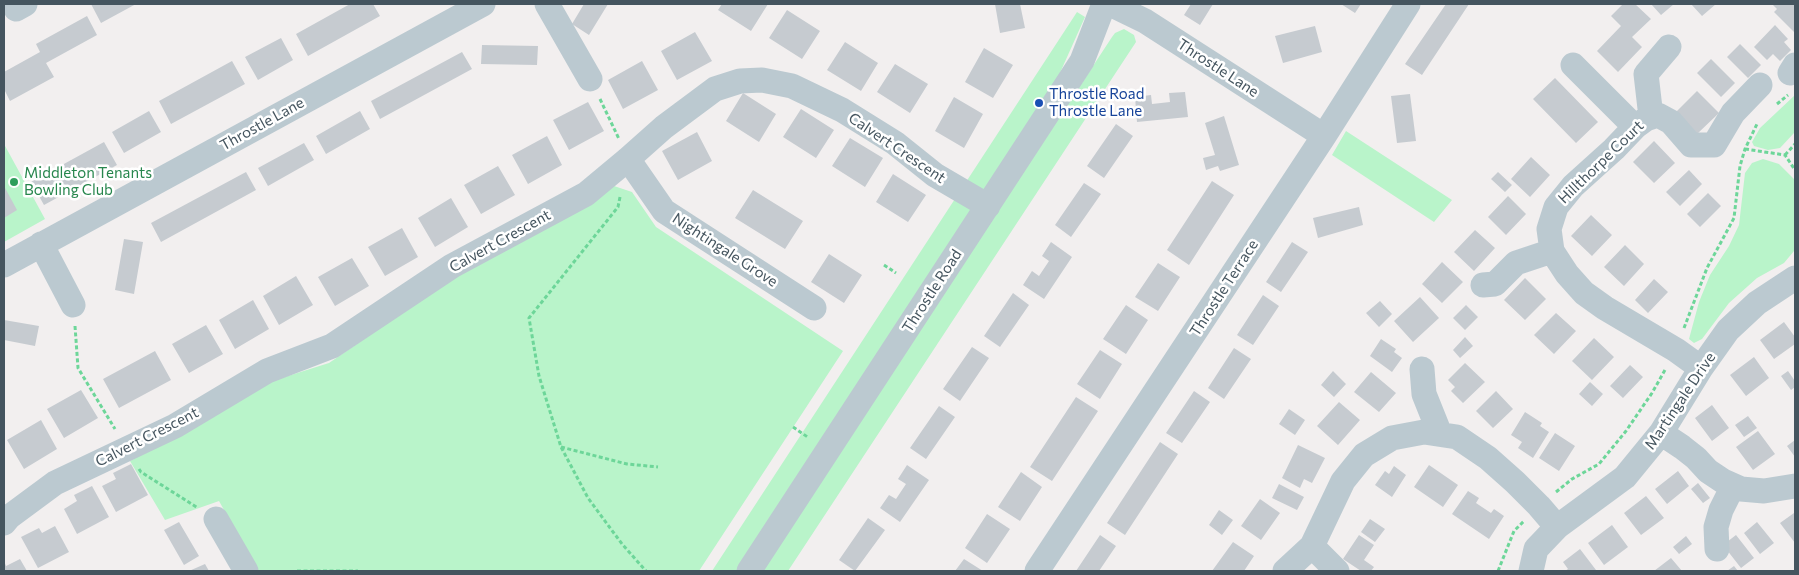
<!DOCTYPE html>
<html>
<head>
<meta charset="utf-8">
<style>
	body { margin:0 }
	#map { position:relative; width:1799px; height:575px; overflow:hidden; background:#f2efef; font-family:Commissioner,sans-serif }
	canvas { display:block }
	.frame { position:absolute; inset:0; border:5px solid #45555f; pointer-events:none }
</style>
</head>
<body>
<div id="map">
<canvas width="1799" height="575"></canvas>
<div class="frame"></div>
</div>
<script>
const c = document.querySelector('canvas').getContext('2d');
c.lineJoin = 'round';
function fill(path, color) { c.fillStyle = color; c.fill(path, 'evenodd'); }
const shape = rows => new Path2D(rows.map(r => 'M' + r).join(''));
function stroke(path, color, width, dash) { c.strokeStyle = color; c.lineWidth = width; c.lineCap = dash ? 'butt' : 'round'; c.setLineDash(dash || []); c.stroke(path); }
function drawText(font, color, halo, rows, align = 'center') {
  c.font = font + ' Commissioner,sans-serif'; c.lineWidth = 5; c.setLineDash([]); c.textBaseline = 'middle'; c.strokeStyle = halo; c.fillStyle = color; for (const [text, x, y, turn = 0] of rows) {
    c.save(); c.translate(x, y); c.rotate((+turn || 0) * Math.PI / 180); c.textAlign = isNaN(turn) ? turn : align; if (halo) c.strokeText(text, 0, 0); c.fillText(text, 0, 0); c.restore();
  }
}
const green = shape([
	[1077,12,1085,17,1055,84,738,571,712,571],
	[1124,29,1134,35,1136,42,788,571,762,571,1112,37,1115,33],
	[1795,95,1795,132,1780,148,1768,150,1754,146,1752,142,1760,128],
	[1346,131,1452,200,1434,222,1332,155],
	[4,144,45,219,4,242],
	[1763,159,1779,164,1794,179,1795,185,1794,251,1784,263,1757,278,1729,303,1702,339,1694,343,1689,339,1699,302,1710,275,1729,246,1739,225,1745,173,1752,163],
	[614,186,632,192,656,227,843,351,699,571,258,571,219,501,165,520,130,461,275,380,329,363,452,279]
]);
const building = shape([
	[91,4,136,4,101,23],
	[350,4,373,4,380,16,308,56,296,34],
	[584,4,608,4,589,35,572,24],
	[722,4,768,4,751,31,718,10],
	[995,4,1020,4,1025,28,1000,33],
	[1191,4,1213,4,1200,25,1184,15],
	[1341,4,1361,4,1355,13],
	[1446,4,1469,4,1422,75,1405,64],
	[1623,4,1635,4,1651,19,1632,37,1642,47,1618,72,1597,51,1621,26,1611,16],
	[1651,4,1674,4,1661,15],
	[1691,4,1716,4,1702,16],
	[1775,4,1795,4,1795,31,1794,32,1774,12,1777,9,1773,5],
	[787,10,820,31,802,59,769,38],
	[87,16,97,35,46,63,54,77,10,101,4,89,4,72,40,52,36,44],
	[1775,25,1788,39,1784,42,1791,50,1780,61,1773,54,1767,60,1754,47],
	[1315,26,1322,52,1283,63,1275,36],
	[695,32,712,61,677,80,661,51],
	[281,38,293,60,258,80,245,57],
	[845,42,878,63,861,91,827,70],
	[1740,44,1761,65,1748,78,1727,57],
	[482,45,538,46,537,65,481,64],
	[984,48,1013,65,993,98,965,82],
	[462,52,472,69,380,119,371,101],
	[1711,59,1735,83,1721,97,1697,73],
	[232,61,245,84,171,124,159,101],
	[642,61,658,90,623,109,608,80],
	[895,64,928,84,910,113,877,92],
	[1555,78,1598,122,1576,143,1533,99],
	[1697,91,1719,113,1697,134,1675,113],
	[1185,92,1188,117,1137,122,1135,97,1151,95,1152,104,1170,102,1169,93],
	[743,93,776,114,759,142,726,121],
	[1410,94,1416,141,1397,143,1391,96],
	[954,97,983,114,964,148,935,131],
	[588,102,604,131,569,150,553,120],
	[801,109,834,130,816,158,783,137],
	[149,111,161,132,124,153,112,132],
	[360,111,370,129,326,154,316,136],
	[1224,116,1239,165,1220,171,1218,166,1206,170,1203,158,1215,155,1205,123],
	[1116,124,1133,136,1104,178,1087,166],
	[697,132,712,161,678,180,662,151],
	[547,136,562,165,528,184,512,155],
	[850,138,883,158,865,187,832,166],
	[1654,141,1675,163,1654,183,1633,162],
	[104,142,117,165,44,205,31,182],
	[304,143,314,160,268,186,258,168],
	[1531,157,1550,175,1530,197,1511,179],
	[498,166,515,195,481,214,464,185],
	[1689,170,1702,184,1680,206,1666,192],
	[246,172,256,190,161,242,151,223],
	[1498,172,1512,185,1505,192,1491,179],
	[893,174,926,195,908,222,876,202],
	[1212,181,1234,195,1189,265,1167,250],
	[1084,183,1101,194,1071,237,1055,225],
	[4,186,17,210,4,218],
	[753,190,803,221,785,249,735,218],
	[1708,193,1721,206,1700,227,1687,214],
	[1508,196,1526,214,1506,235,1488,217],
	[451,198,468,227,435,247,418,218],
	[1359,207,1363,225,1318,238,1313,218],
	[1591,215,1612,235,1592,256,1571,236],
	[402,228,418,257,385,276,368,247],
	[1475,230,1495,248,1474,271,1454,252],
	[124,239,143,242,134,294,115,290],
	[1051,242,1072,257,1044,299,1023,285,1032,271,1039,276,1049,261,1042,256],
	[1292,242,1308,252,1281,292,1266,282],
	[1625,245,1644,264,1624,286,1604,267],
	[829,254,862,275,844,303,811,282],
	[352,258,369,286,335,306,318,277],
	[1442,262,1463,282,1442,303,1422,284],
	[1158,263,1180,277,1158,311,1135,297],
	[296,276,313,305,279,325,263,296],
	[1525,278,1546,299,1525,320,1504,300],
	[1654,279,1668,292,1648,313,1635,300],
	[1013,293,1029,305,1000,347,984,336],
	[1263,295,1279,306,1253,345,1237,335],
	[1420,297,1439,318,1413,342,1394,321],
	[253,300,269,329,235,349,219,320],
	[1380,301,1392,314,1379,327,1366,313],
	[1126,305,1148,320,1126,354,1103,339],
	[1466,305,1478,317,1465,330,1453,318],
	[1556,313,1576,331,1554,354,1534,335],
	[4,320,39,326,35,346,4,340],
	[1784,322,1795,337,1795,344,1774,359,1760,340],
	[206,325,223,354,189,373,172,344],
	[1465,337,1473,346,1460,358,1453,350],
	[1594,338,1614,357,1592,380,1572,361],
	[1381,339,1396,349,1394,352,1402,358,1392,372,1370,356],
	[972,347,989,358,960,401,943,389],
	[1234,348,1251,359,1224,399,1208,388],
	[1100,350,1122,364,1100,399,1077,384],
	[155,351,171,380,119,408,103,379],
	[1754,357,1769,378,1746,396,1730,375],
	[1465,363,1485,382,1463,403,1451,391,1455,387,1448,380],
	[1630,365,1643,377,1623,398,1610,386],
	[1333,371,1346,384,1334,397,1321,385],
	[1788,371,1795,381,1795,387,1791,390,1781,376],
	[1371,372,1396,393,1379,412,1354,392],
	[1590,382,1603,394,1592,406,1579,394],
	[81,390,98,418,64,438,47,409],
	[1194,391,1210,402,1182,443,1166,433],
	[1496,391,1513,409,1493,428,1476,411],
	[1076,397,1098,411,1052,481,1030,467],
	[1339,402,1360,420,1338,445,1317,426],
	[1712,405,1729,428,1712,441,1695,418],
	[939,406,955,417,926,459,910,448],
	[1289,409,1305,420,1295,435,1279,424],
	[1525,412,1542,423,1540,426,1549,432,1533,458,1518,448,1522,442,1511,435],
	[1748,416,1757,428,1744,437,1735,425],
	[41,420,57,449,24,469,7,440],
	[1758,431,1775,454,1753,470,1736,447],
	[1555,433,1575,446,1559,471,1539,458],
	[1795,440,1795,457,1787,446],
	[1160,442,1178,454,1125,535,1107,523],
	[1298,445,1325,458,1312,483,1304,479,1300,488,1282,478],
	[131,464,148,495,116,512,102,486,116,479,113,473],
	[907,465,929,480,900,522,880,508,889,495,896,499,906,484,898,479],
	[1429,465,1458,485,1443,507,1414,487],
	[1394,466,1406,475,1392,497,1375,485,1385,471,1389,474],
	[1678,471,1689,486,1667,504,1655,489],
	[1021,472,1042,487,1020,521,998,507],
	[1698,483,1710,498,1703,503,1691,489],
	[1279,484,1304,497,1297,510,1272,498],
	[92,486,109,517,77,534,64,509,77,501,74,495],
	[1468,491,1479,498,1476,503,1491,513,1494,509,1504,516,1489,539,1452,514],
	[1646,496,1664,518,1641,535,1624,513],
	[1260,499,1280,513,1261,540,1241,526],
	[1219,510,1233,520,1222,535,1209,525],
	[1794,513,1795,514,1795,543,1780,523],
	[987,514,1010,529,987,563,965,548],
	[868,518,885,530,855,571,839,560],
	[1370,519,1385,529,1375,542,1361,532],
	[179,522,199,556,184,565,164,530],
	[1757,522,1774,543,1760,554,1744,533],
	[1612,525,1628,547,1604,565,1588,543],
	[55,526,69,552,38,568,21,537,39,528,42,533],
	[1100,535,1116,546,1099,571,1076,571],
	[1359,535,1374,545,1364,560,1374,567,1371,571,1361,571,1343,559],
	[1736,535,1754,558,1741,568,1723,545],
	[1686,536,1692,544,1679,554,1673,547],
	[1233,542,1254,556,1244,571,1212,571],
	[1580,549,1596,570,1594,571,1565,571,1568,569,1563,562],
	[1671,558,1682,571,1654,571],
	[20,559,27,571,4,571,4,561,6,566],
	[964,559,983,571,955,571],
	[205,564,209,571,189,571],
	[1734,566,1738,571,1727,571]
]);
const path = shape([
	[600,99,619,139],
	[1777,104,1788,95],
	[1745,149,1785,155,1795,170],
	[1785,155,1795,144],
	[620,197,618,207,529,318,539,376,561,447,588,498,622,544,646,571],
	[884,265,896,273],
	[75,326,78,368,115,429],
	[1684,328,1707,268,1734,218,1740,166,1745,149,1757,124],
	[793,427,809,438],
	[561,447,627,464,658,467],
	[139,469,141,472,198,508],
	[1556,492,1572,479,1599,464,1626,431,1652,393,1665,370],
	[297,571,358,571],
	[1498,571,1514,531,1524,521]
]);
const minor = shape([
	[547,4,590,79],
	[1110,4,1145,21,1324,136],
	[16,9,25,4],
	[1573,65,1635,127],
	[1790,73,1795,65],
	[1651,117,1646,74,1669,47],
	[628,159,664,211,814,308],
	[41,244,73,305],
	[4,265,483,4],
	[1483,285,1495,284,1516,263,1552,251],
	[1701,368,1676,350,1605,308,1584,293,1567,274,1552,251,1549,229,1556,207,1573,186,1614,149,1635,127,1646,119,1658,115,1671,122,1691,145,1714,145,1733,113,1760,85],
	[1422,369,1424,394,1440,434],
	[1661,433,1682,447,1696,458,1708,471,1723,481,1741,489,1764,491,1795,486],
	[216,519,246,571],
	[4,523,9,517,55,483,175,426,267,371,332,346,452,266,586,194,628,159,664,127,715,89,740,81,762,80,792,86,842,110,895,143,935,175,988,206],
	[1312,546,1337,571],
	[1717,549,1716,527,1721,510,1733,486],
	[749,571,1082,61,1104,4],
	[1037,571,1324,136,1408,4],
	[1285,571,1312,546,1343,481,1364,455,1392,438,1424,432,1457,437,1488,458,1515,482,1539,506,1557,527],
	[1531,571,1536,549,1557,527,1625,477,1661,433,1701,368,1728,330,1757,303,1795,278]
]);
const markers = [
	[1039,103,5,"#1a4fb4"],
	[14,182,5,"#2e9e5b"]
];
const streetNames = [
	["Throstle Lane",1218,68,33],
	["Throstle Lane",262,124,-29],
	["Calvert Crescent",897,148,34],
	["Hillthorpe Court",1601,162,-44],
	["Calvert Crescent",500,241,-29],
	["Nightingale Grove",725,250,33],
	["Throstle Terrace",1224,288,-57],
	["Throstle Road",932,291,-57],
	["Martingale Drive",1680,401,-56],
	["Calvert Crescent",147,437,-27]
];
const transitNames = [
	["Throstle Road",1049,94],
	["Throstle Lane",1049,111]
];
const leisureNames = [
	["Middleton Tenants",24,173],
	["Bowling Club",24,190]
];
fill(green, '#b9f4ca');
fill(building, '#c6cbd0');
stroke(path, '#6dd699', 3, [4, 2.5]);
stroke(minor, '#bbc9d0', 25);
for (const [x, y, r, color] of markers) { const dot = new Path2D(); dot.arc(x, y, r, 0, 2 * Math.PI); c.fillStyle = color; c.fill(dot); stroke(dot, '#fff', 2); }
drawText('15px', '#45555f', '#fff', streetNames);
drawText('15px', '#164399', '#fff', transitNames, 'left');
drawText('15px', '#27864d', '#fff', leisureNames, 'left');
</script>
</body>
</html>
